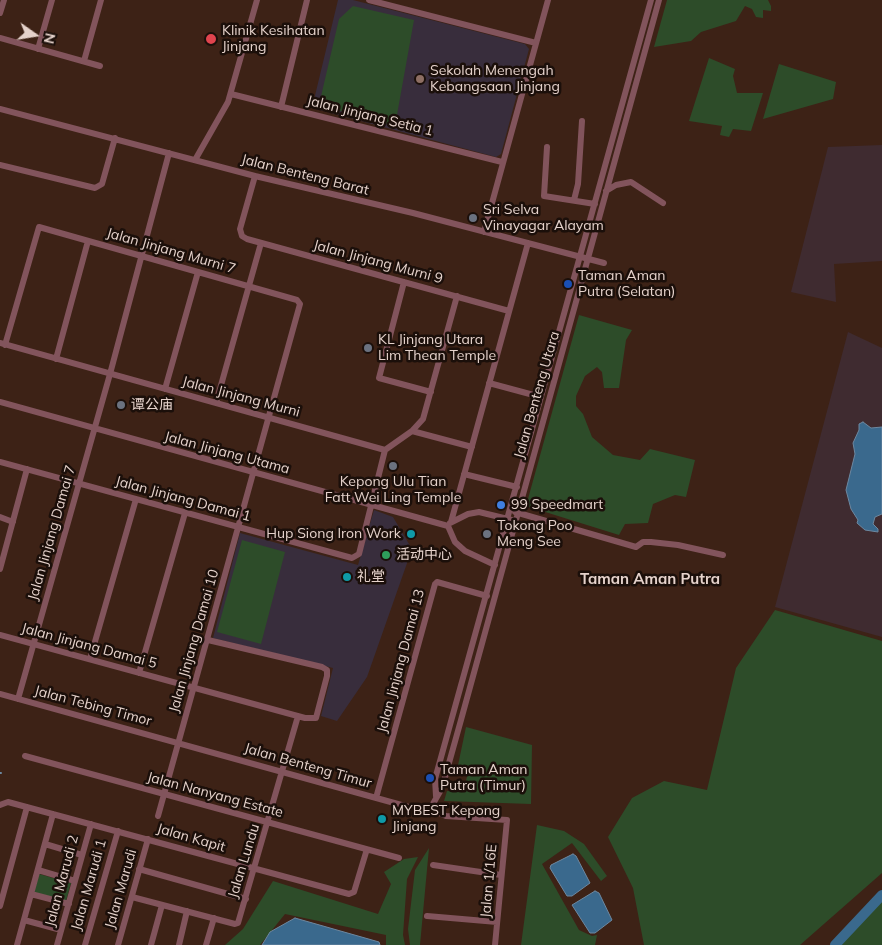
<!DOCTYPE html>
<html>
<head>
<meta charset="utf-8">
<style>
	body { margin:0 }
	#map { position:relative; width:882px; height:945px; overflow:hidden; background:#3d2216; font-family:Mulish,sans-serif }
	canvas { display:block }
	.north { position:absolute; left:10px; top:10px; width:50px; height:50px; -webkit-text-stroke:4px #1b0f0a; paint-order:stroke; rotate:103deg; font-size:14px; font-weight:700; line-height:20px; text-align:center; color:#e5d2cb }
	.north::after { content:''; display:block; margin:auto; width:18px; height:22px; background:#e5d2cb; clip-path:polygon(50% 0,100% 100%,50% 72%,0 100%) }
</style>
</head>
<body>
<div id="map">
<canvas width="882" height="945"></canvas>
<div class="north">N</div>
</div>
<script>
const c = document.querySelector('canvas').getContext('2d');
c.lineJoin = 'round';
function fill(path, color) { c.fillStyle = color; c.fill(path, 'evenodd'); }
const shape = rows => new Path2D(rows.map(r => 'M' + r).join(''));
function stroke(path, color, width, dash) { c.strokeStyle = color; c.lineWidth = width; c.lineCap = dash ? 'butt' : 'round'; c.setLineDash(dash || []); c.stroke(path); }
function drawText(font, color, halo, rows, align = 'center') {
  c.font = font + ' Mulish,"Noto Sans SC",sans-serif'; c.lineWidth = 5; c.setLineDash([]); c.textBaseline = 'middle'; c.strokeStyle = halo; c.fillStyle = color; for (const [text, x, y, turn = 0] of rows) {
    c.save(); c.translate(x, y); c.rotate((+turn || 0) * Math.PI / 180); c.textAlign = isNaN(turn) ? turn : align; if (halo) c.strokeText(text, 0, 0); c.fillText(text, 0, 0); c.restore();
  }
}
const industrial = shape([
	[882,145,882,261,834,264,836,302,791,292,828,147],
	[848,332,882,348,882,637,775,607]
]);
const education = shape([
	[338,0,353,0,525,44,529,49,501,154,496,157,312,108],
	[374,510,393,517,412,549,367,677,337,721,321,716,333,668,213,638,240,533,358,565]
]);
const green = shape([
	[667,0,768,0,771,6,771,11,763,10,763,18,756,17,752,9,745,6,736,21,701,32,691,41,654,47],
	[353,6,414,20,395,126,319,105,339,19],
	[709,58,735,69,733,76,737,93,763,93,751,131,733,129,729,137,720,135,722,126,689,121],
	[779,64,836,82,833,99,763,119],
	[579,315,632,330,626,340,619,388,604,388,602,372,597,367,585,376,576,396,576,406,583,414,592,437,613,455,640,460,650,449,695,460,686,497,675,495,653,504,648,523,625,524,619,535,526,506],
	[242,540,285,552,261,644,217,632],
	[775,610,882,641,882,873,800,945,644,945,633,888,608,837,632,798,664,781,707,790,736,668],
	[466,727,532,745,531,804,444,801,447,791,463,792,468,773,457,770],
	[537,825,564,831,584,844,607,876,601,881,572,843,542,864,579,930,592,936,597,935,595,945,521,945],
	[429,848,420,945,410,945,408,929,415,870],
	[418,857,407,879,403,935,405,945,386,945,386,935,285,914,260,945,225,945,243,929,273,881,378,914,391,884,384,872,404,859],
	[39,874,71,883,66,901,34,892],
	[882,899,882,945,839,945,878,902]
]);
const water = shape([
	[863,422,871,428,882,427,882,514,875,517,873,524,878,529,878,532,865,530,857,523,858,520,851,509,846,490,855,454,853,443,859,430,859,424,863,422],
	[573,854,576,856,590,883,572,896,567,896,550,868,551,865,573,854],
	[595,891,599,893,612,920,595,933,590,933,572,905,595,891],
	[295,918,379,942,380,945,262,945,270,932,295,918]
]);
const stream = shape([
	[0,773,1,773]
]);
const river = shape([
	[835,945,882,895]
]);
const minor = shape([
	[369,0,536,43],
	[0,13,4,0],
	[0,38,100,66],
	[38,49,52,0],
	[84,61,101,0],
	[231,94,502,162],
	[281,107,307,0],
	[0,109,255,176,413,213,604,263],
	[547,147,544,196,595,204],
	[195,160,228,102,257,0],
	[0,165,95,188,102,184,115,138],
	[255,176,240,229,242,236,247,239,509,311],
	[606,191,616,185,631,182,663,203],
	[574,200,578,184,582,121],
	[484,232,548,0],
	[404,282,379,378,431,392],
	[0,343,385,450,412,431,472,447],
	[5,345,39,227,297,300,300,304,158,816],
	[56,359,88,241],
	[489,383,541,397],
	[165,389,198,272],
	[0,402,448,526],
	[216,403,261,243],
	[412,431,423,419,457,296],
	[0,462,352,558,359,554,385,450],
	[464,474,517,487],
	[515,512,636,547,643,542,651,542,678,545,723,555],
	[0,517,13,522],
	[451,522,528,243],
	[450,523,468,514,479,512,512,520],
	[448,526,455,542,465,551,495,565],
	[0,569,27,469],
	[0,635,305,718,316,718,327,676,327,670,322,667,208,640],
	[90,659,136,499],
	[139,673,185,513],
	[0,694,416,809,430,809],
	[18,699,110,374,169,153],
	[25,756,399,858],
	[436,796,435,779,651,0],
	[376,798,435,584,437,582,487,596],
	[0,805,8,802,349,894,354,892,367,849],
	[430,809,442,788,461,720,659,0],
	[430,809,446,816,507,820,495,945],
	[45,844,82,855],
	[433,865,501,875],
	[139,869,246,899],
	[38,870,75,881],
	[31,894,69,904],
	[132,897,235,924,238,923,298,716],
	[0,906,27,807],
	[427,916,497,922],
	[24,920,61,930],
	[17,945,53,814],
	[57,945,91,824],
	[85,945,118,831],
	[118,945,148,839],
	[151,945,162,905],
	[179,945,187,911],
	[206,945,214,918]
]);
const markers = [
	[211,39,6,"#e0444e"],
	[420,79,5,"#8d6e63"],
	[473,218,5,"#6b7280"],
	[568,284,5,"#1a4fb4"],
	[368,348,5,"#6b7280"],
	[121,405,5,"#6b7280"],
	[393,466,5,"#6b7280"],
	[501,505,5,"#3f7fe0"],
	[411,534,5,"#0f9aa8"],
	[487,534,5,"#6b7280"],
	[386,555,5,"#2e9e5b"],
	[347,577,5,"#0f9aa8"],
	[430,778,5,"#1a4fb4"],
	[382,819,5,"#0f9aa8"]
];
const poiNames = [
	["Klinik Kesihatan",222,31],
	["Jinjang",222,47],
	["Sekolah Menengah",430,71],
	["Kebangsaan Jinjang",430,87],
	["Sri Selva",483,210],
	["Vinayagar Alayam",483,226],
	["Taman Aman",578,276],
	["Putra (Selatan)",578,292],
	["KL Jinjang Utara",378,340],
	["Lim Thean Temple",378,356],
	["谭公庙",131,405],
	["Kepong Ulu Tian",393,482,"center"],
	["Fatt Wei Ling Temple",393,498,"center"],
	["99 Speedmart",511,505],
	["Tokong Poo",497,526],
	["Meng See",497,542],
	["Hup Siong Iron Work",401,534,"right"],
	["活动中心",396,555],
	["礼堂",357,577],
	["Taman Aman",440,770],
	["Putra (Timur)",440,786],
	["MYBEST Kepong",392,811],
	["Jinjang",392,827]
];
const streetNames = [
	["Jalan Jinjang Setia 1",370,116,14],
	["Jalan Benteng Barat",305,175,14],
	["Jalan Jinjang Murni 7",171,251,16],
	["Jalan Jinjang Murni 9",378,262,15],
	["Jalan Benteng Utara",537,395,-74],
	["Jalan Jinjang Murni",241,397,15],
	["Jalan Jinjang Utama",227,453,15],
	["Jalan Jinjang Damai 1",183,499,15],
	["Jalan Jinjang Damai 7",52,533,-74],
	["Jalan Jinjang Damai 10",194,641,-74],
	["Jalan Jinjang Damai 5",89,646,15],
	["Jalan Jinjang Damai 13",401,661,-75],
	["Jalan Tebing Timor",93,706,15],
	["Jalan Benteng Timur",308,766,16],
	["Jalan Nanyang Estate",215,795,15],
	["Jalan Kapit",191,838,16],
	["Jalan Lundu",244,861,-73],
	["Jalan Marudi 2",62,881,-75],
	["Jalan 1/16E",489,881,-85],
	["Jalan Marudi 1",89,885,-74],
	["Jalan Marudi",121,889,-74]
];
const neighbourhoodNames = [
	["Taman Aman Putra",650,579]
];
fill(industrial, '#3f2b30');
fill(education, '#382d3c');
fill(green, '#2d4c29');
fill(water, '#3a698d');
stroke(water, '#6d88a0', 1);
stroke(stream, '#6d88a0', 2);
stroke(river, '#3a698d', 10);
stroke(minor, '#82545c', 6);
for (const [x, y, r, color] of markers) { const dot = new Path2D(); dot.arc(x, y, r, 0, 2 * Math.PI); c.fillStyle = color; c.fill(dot); stroke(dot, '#1b0f0a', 2); }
drawText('14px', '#e5d2cb', '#1b0f0a', poiNames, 'left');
drawText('14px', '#e5d2cb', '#1b0f0a', streetNames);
drawText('bold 15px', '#e5d2cb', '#1b0f0a', neighbourhoodNames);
</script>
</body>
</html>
